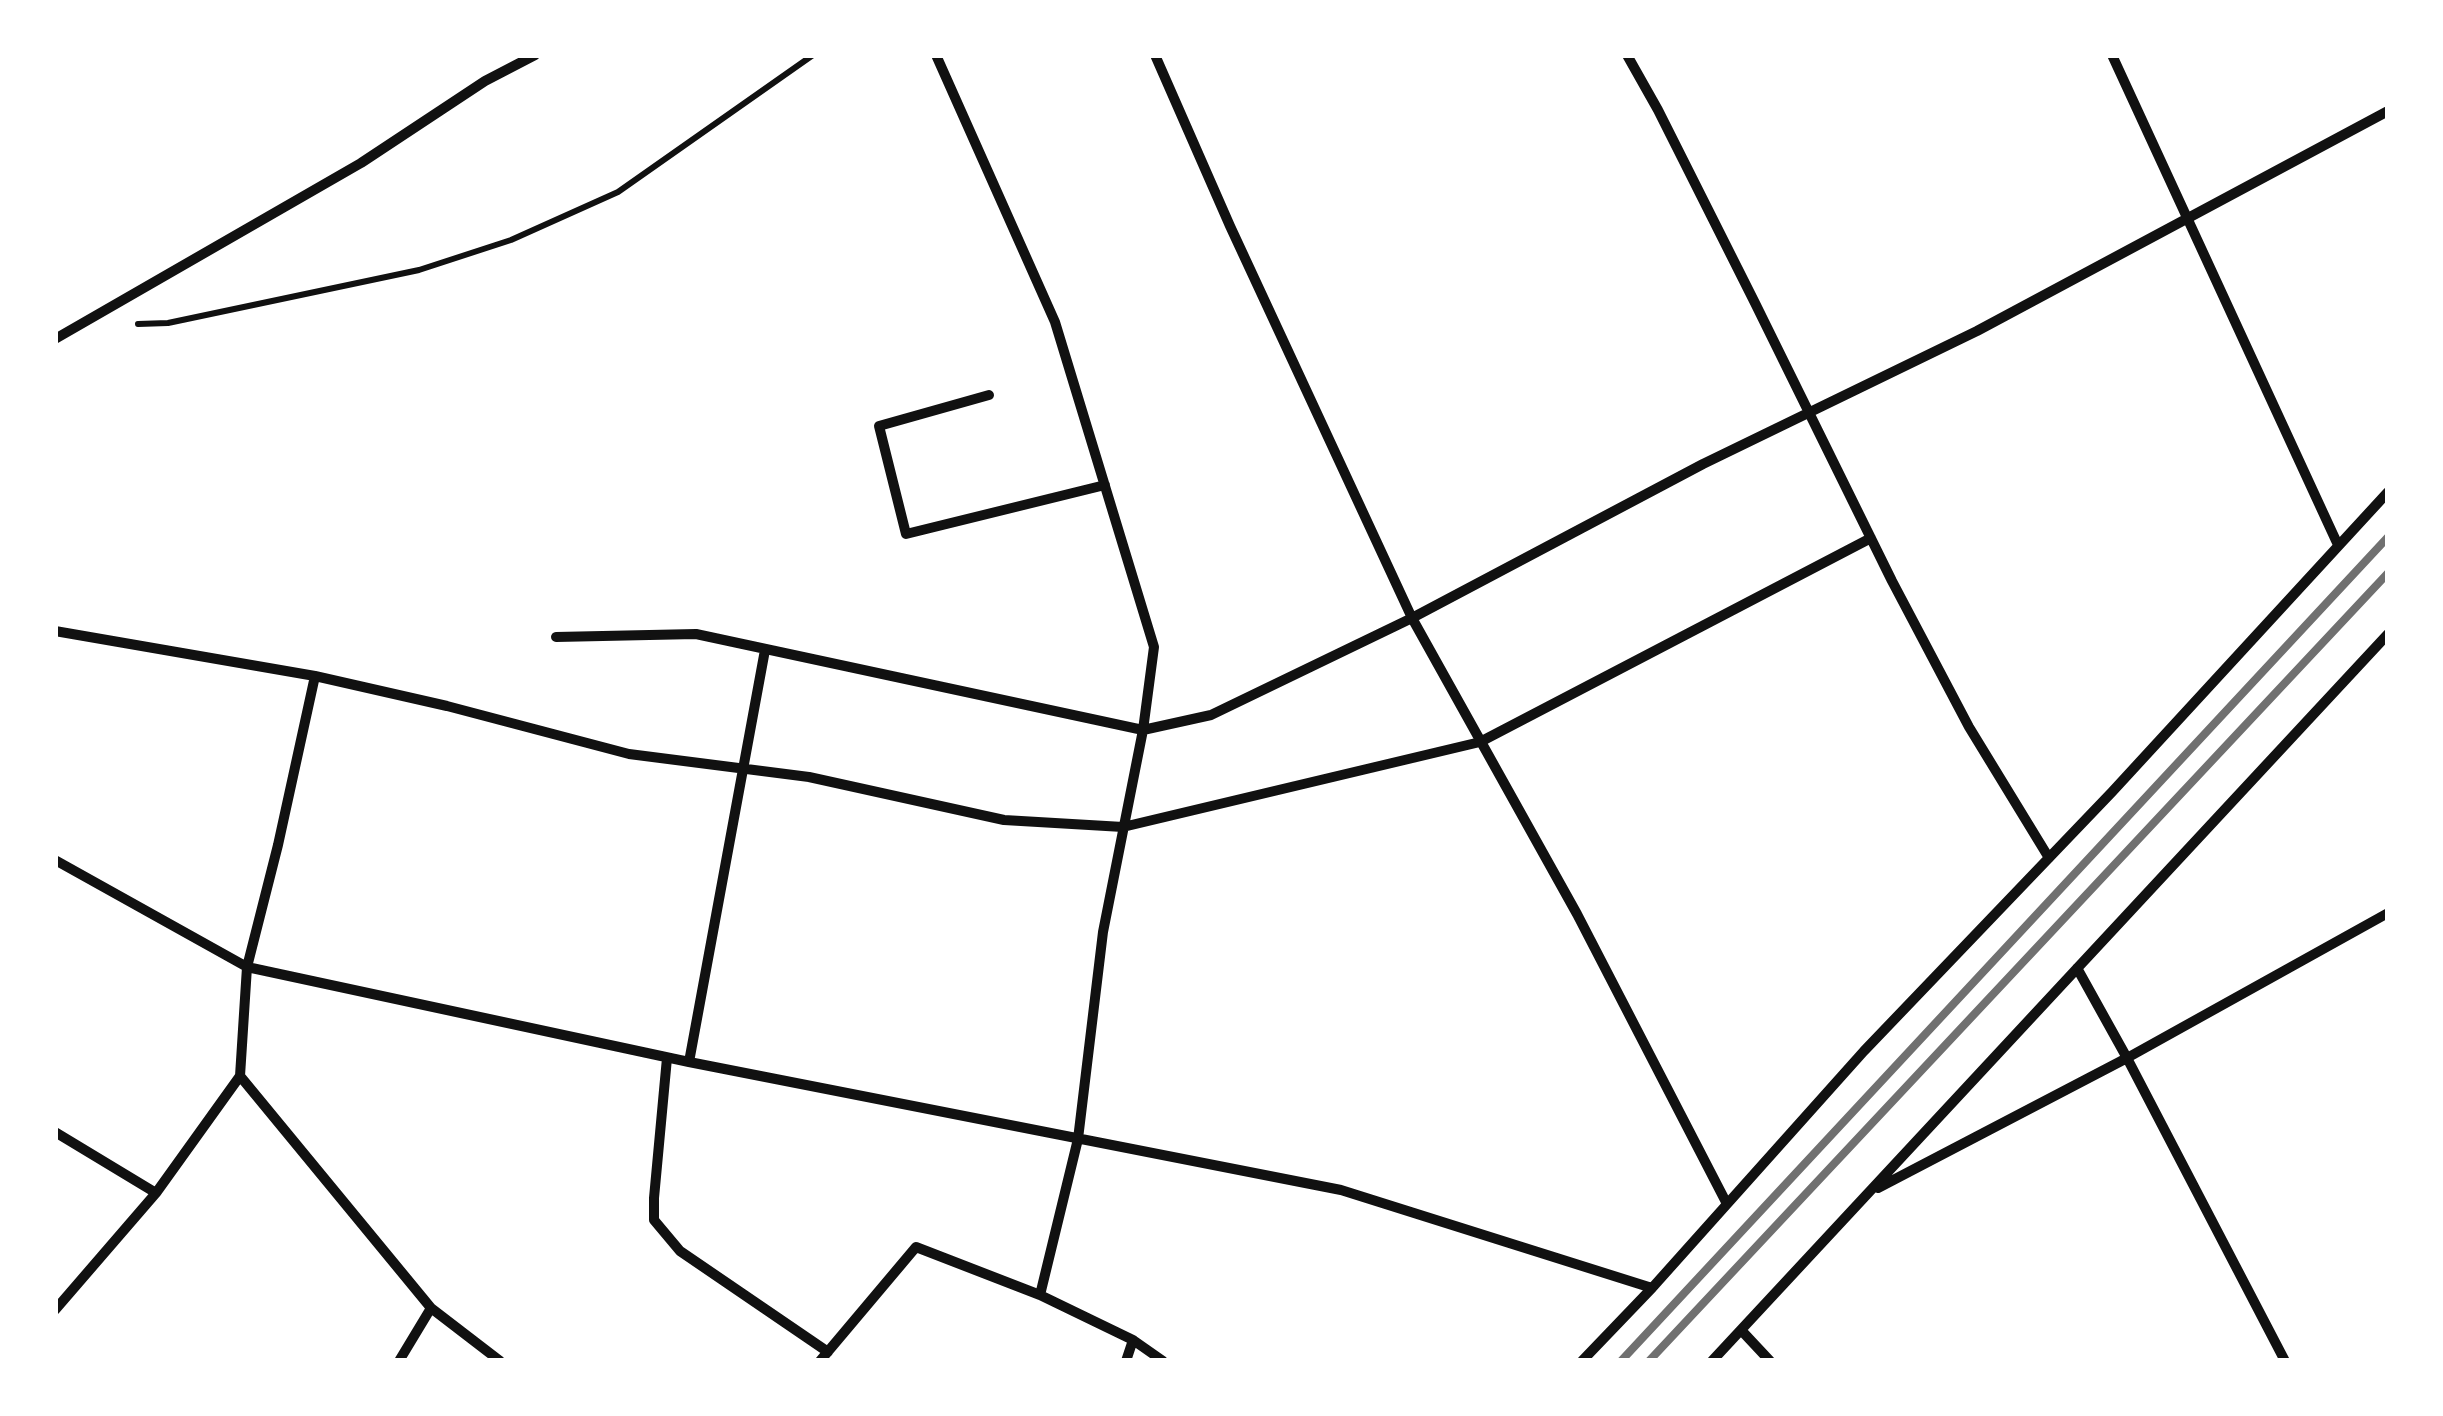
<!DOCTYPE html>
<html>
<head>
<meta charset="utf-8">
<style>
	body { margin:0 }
	#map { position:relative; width:2443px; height:1416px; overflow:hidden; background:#fff; font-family:"Asap Condensed",sans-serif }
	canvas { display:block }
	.frame { position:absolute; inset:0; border:58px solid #fff; pointer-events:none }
</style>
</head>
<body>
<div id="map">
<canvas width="2443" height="1416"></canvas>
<div class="frame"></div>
</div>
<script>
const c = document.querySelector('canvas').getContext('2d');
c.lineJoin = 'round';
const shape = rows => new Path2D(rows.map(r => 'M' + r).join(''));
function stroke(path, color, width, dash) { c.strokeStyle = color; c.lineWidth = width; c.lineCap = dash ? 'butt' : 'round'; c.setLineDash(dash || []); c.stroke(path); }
const path = shape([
	[138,324,168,323,419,270,511,240,618,192,813,55]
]);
const minor = shape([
	[1155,55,1230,226,1412,618,1577,914,1727,1204],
	[1627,55,1658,110,1755,303,1892,581,1969,727,2049,858],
	[2112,55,2338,545],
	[55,339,361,163,485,81,535,55],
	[989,395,879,426,906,534,1105,485],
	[55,631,315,676,447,706,629,754,809,777,1004,820,1123,827,1480,742,1871,538],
	[556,637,696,634,1143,730,1154,647,1055,322,936,55],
	[55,860,247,967,689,1062,1341,1190,1652,1288],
	[667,1058,654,1198,654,1220,680,1251,828,1352],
	[689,1062,765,650],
	[240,1076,431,1308,500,1361],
	[55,1132,156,1193],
	[1878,1188,2127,1058,2077,968],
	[1040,1295,1078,1139,1103,932,1143,730,1211,715,1412,618,1703,464,1977,331,2388,111],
	[55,1310,156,1193,240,1076,247,967,278,845,315,676],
	[1741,1330,1770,1361],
	[1133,1340,1163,1361],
	[399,1361,431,1308],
	[820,1361,916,1247,1040,1295,1133,1340,1126,1361],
	[1582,1361,1652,1288,1864,1051,2112,792,2388,492],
	[1712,1361,2388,634],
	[2285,1361,2127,1058,2388,913]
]);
const rail = shape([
	[1621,1361,2388,537],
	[1649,1361,2388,573]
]);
stroke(path, '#111', 6);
stroke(minor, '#111', 10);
stroke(rail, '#707070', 8);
</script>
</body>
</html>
